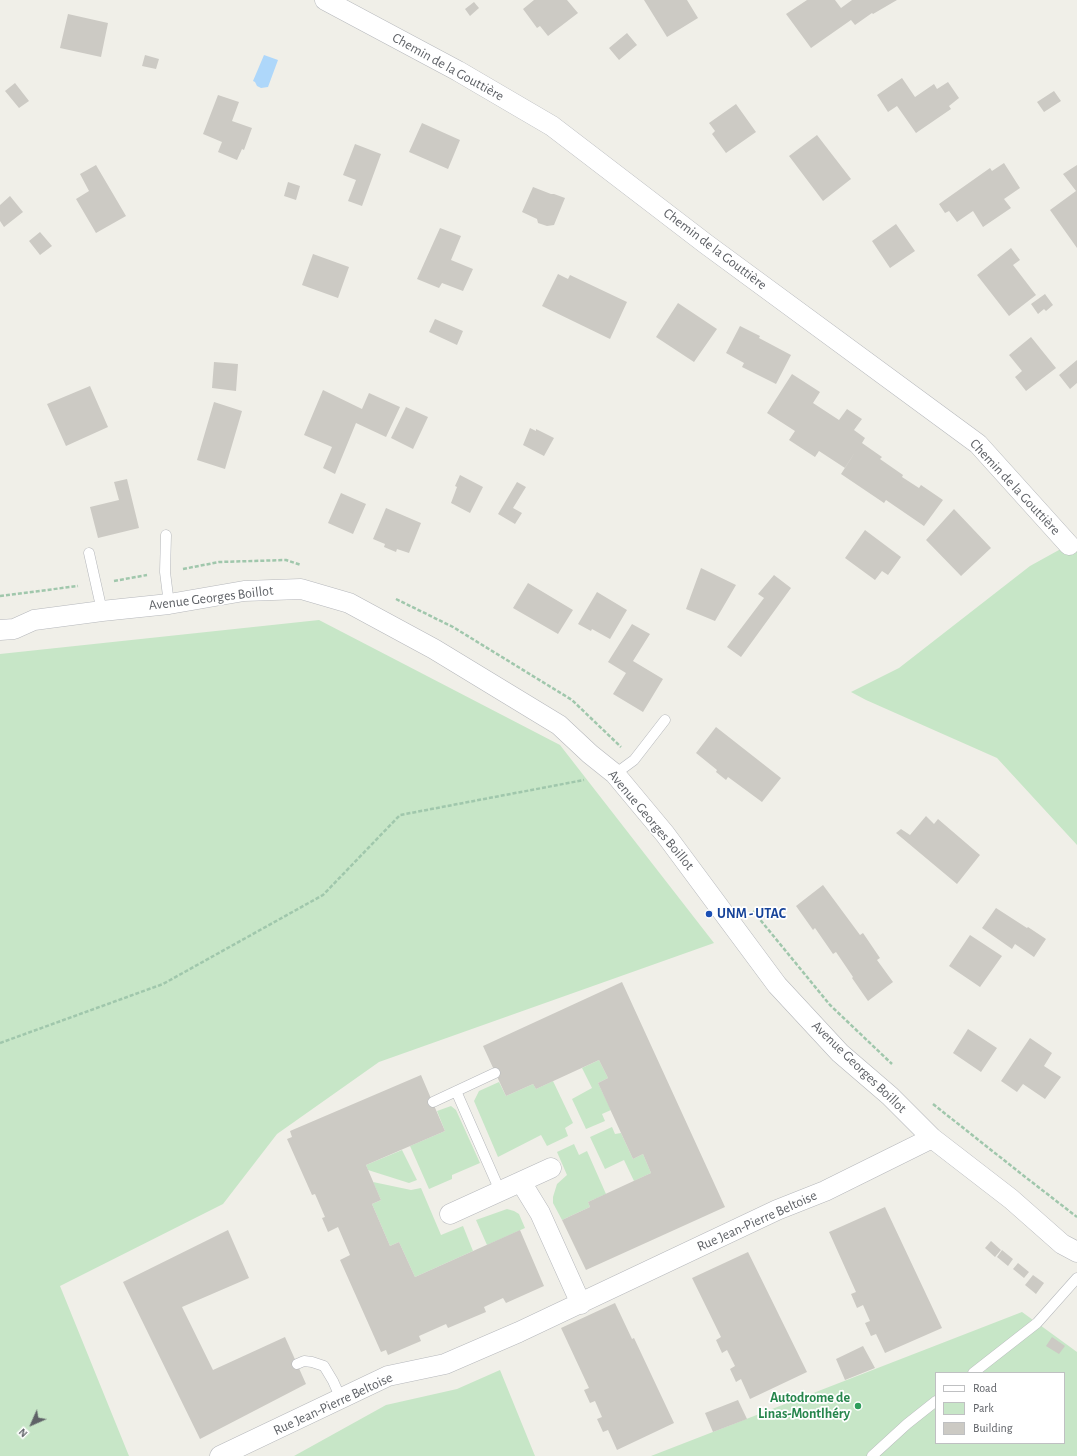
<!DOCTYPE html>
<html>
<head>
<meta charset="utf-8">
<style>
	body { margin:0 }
	#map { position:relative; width:1077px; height:1456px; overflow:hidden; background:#f0efe8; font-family:"Alegreya Sans",sans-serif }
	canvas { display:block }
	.legend { position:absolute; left:935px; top:1372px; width:130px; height:72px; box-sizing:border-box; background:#fff; border:1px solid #bfc0c2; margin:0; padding:5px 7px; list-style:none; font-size:12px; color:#5f6267 }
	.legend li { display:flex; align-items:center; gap:8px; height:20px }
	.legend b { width:20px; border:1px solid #bfc0c2 }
	.north { position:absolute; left:12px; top:1404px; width:40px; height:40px; -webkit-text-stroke:3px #fff; paint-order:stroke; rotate:225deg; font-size:11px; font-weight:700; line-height:16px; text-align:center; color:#5f6267 }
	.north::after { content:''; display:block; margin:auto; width:14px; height:18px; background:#5f6267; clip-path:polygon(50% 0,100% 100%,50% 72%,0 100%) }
</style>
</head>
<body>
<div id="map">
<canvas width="1077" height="1456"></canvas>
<ul class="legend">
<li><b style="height:5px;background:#fff"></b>Road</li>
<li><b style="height:11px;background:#c7e6c7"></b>Park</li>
<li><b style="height:11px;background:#cccac4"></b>Building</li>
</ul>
<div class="north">N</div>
</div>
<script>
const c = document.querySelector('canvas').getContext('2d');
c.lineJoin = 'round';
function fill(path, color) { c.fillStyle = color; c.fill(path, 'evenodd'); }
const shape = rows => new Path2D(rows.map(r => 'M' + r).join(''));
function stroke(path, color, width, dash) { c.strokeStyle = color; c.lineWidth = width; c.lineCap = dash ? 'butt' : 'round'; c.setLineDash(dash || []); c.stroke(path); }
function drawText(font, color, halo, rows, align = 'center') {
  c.font = font + ' "Alegreya Sans",sans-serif'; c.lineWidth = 3.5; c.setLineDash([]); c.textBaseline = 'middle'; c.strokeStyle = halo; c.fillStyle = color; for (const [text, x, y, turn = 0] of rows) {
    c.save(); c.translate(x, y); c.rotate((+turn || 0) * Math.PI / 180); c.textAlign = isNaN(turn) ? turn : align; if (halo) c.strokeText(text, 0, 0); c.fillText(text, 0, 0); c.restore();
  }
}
const green = shape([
	[1077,540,1077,845,997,758,866,700,851,692,899,668,1030,566],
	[319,620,560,745,714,943,379,1062,277,1134,223,1204,60,1286,129,1456,0,1456,0,654],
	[599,1060,608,1078,598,1083,611,1110,602,1114,605,1121,586,1129,572,1099,592,1088,582,1068],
	[553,1081,573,1123,565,1128,568,1136,547,1146,541,1135,498,1157,474,1101,479,1091,499,1082,506,1096,533,1084,536,1089],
	[451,1106,456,1110,480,1163,452,1175,452,1179,429,1189,410,1146,445,1131,437,1111],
	[612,1127,615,1134,621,1133,633,1159,643,1154,651,1173,634,1181,624,1160,605,1169,590,1137],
	[574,1144,579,1155,587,1151,606,1194,588,1202,590,1207,562,1220,553,1203,553,1197,557,1184,567,1175,557,1152],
	[402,1150,417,1180,409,1183,368,1170,366,1165],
	[373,1182,411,1190,421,1188,441,1235,463,1226,473,1251,415,1277,399,1242,390,1246,372,1204,381,1200],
	[507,1209,514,1211,519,1214,525,1228,487,1245,476,1220],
	[1022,1312,1077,1352,1077,1456,651,1456],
	[936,1373,1064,1373,1064,1443,936,1443],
	[500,1370,535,1456,294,1456,386,1405,457,1389]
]);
const water = shape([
	[264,55,278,60,268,87,261,88,257,86,255,82,253,81]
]);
const building = shape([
	[534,0,567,0,578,13,548,36,540,26,537,28,523,9],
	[644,0,687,0,698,18,667,37],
	[807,0,835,0,841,8,852,0,897,0,873,14,872,13,855,25,851,20,811,48,786,14],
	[474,2,479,8,470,16,465,9],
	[68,14,108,23,101,57,60,48],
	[627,33,637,45,619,60,609,48],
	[145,55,159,59,156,69,142,66],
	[902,78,915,97,934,84,937,89,948,82,959,98,949,106,951,109,916,133,897,106,888,112,877,95],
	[15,83,29,101,19,108,5,91],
	[1054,91,1061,101,1044,112,1037,102],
	[218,95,239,102,232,121,252,128,244,150,242,149,237,160,218,152,222,142,203,134],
	[736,104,756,132,726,153,712,134,715,131,709,123],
	[422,123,460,140,448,169,409,152],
	[817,135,851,179,823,201,789,156],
	[355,144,381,154,362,206,348,201,356,180,343,175],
	[1004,163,1020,188,1004,199,1011,208,983,227,973,211,957,222,949,211,945,213,939,204,990,168,992,171],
	[96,165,126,216,96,233,76,199,89,191,80,174],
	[1077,165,1077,248,1050,210,1076,191,1063,174],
	[288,182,300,186,296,200,284,196],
	[533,187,551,194,554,194,565,198,554,225,547,226,538,223,537,219,522,212],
	[10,196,23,212,4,227,0,221,0,205],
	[896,224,915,251,890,268,872,241],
	[440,228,461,236,451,260,473,269,463,291,442,283,439,288,417,279],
	[40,232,52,246,40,255,29,241],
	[1011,248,1020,260,1013,265,1036,295,1009,316,977,275],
	[313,254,349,267,338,298,302,285],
	[558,274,568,279,570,275,627,302,610,339,542,306],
	[1045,294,1053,305,1046,311,1044,309,1038,314,1031,304],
	[678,303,717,329,694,362,656,337],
	[435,319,463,331,457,345,429,332],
	[740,326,760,336,759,338,791,355,776,384,742,367,744,363,726,353],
	[1031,337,1056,368,1026,391,1015,377,1022,371,1009,355],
	[1077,360,1077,383,1070,389,1059,375],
	[214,362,238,364,236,391,212,388],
	[792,374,820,392,813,403,839,420,847,409,862,419,854,430,865,438,862,443,882,457,880,459,903,475,902,477,919,488,921,485,943,500,924,526,886,500,884,503,841,474,857,449,845,468,819,451,815,457,789,440,795,431,767,413],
	[90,386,108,427,66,446,47,404],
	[323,390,362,409,369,393,400,407,386,437,356,423,335,474,323,468,332,447,304,435],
	[214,402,242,411,225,469,197,460],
	[406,407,428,417,413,449,391,438],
	[530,428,536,431,536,429,554,438,544,456,523,445],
	[460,475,483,487,470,513,451,503,457,487,455,486],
	[127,479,139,528,98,538,90,507,119,500,114,482],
	[517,482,526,487,513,508,522,513,515,524,498,514],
	[341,493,366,504,353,534,328,523],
	[386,508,421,523,409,553,397,549,396,552,384,547,385,544,373,539],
	[954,509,991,548,961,576,926,540],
	[865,530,901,557,888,575,882,571,875,580,845,558],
	[701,568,736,585,715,621,686,609],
	[774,575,791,588,741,657,727,647,764,598,758,594],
	[528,583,573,610,558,634,513,608],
	[597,592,627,610,610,639,592,629,591,631,578,624],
	[632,624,650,634,633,661,663,679,643,712,613,694,626,673,608,662],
	[716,727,781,778,762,802,728,777,726,780,716,772,717,770,696,753],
	[926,816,934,824,938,819,980,855,957,884,896,833,901,829,910,835],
	[823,885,860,935,863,933,880,958,877,960,893,982,868,1001,852,978,853,977,836,952,833,954,815,928,813,930,796,906],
	[996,908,1027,928,1028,927,1046,939,1034,957,1015,944,1012,949,982,928],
	[970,935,1002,956,980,987,949,966],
	[622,982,725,1207,586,1270,562,1220,590,1207,588,1202,651,1173,643,1154,633,1159,598,1083,608,1078,599,1060,536,1089,533,1084,506,1096,483,1046],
	[968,1029,997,1048,981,1072,953,1053],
	[1030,1038,1052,1053,1044,1066,1061,1077,1045,1099,1023,1084,1017,1092,1001,1081],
	[421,1075,445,1131,366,1165,381,1200,372,1204,390,1246,399,1242,415,1277,520,1230,544,1286,506,1303,503,1298,484,1307,486,1312,448,1328,446,1324,419,1336,421,1341,388,1355,386,1350,381,1352,340,1260,350,1255,338,1227,328,1232,322,1218,325,1217,315,1194,312,1195,287,1139,292,1137,290,1131],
	[885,1207,942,1328,885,1353,876,1334,871,1336,865,1323,870,1321,863,1305,857,1308,851,1294,856,1292,829,1232],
	[228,1230,249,1278,182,1307,213,1370,285,1337,306,1384,200,1439,123,1282],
	[991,1241,1001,1250,995,1257,985,1248],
	[1002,1250,1013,1259,1008,1266,997,1257],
	[748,1252,807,1372,750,1399,741,1379,736,1382,730,1369,735,1366,727,1350,722,1353,716,1340,721,1337,692,1278],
	[1018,1263,1029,1272,1024,1278,1013,1269],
	[1033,1275,1044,1283,1036,1294,1025,1285],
	[615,1303,632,1339,634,1338,674,1423,617,1450,608,1430,603,1432,597,1419,602,1417,595,1401,590,1403,584,1390,589,1388,561,1328],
	[1052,1337,1065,1346,1059,1354,1046,1346],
	[863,1346,875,1368,845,1380,836,1359],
	[738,1400,747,1419,713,1432,705,1413]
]);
const path = shape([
	[183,569,219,562,286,560,301,565],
	[114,581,147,575],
	[0,596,78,586],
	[396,599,453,627,572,700,621,747],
	[753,911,830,1005,892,1064],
	[0,1043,163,984,323,895,400,815,584,780],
	[933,1104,1024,1176,1077,1217]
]);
const lane = shape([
	[166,535,165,572,169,604],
	[89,553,102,611],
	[615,774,634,760,665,720],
	[456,1091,500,1191],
	[433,1102,495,1073],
	[297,1364,304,1361,312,1362,324,1366,333,1381,341,1399],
	[973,1373,1037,1323,1077,1278],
	[872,1456,907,1424,936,1401]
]);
const street = shape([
	[325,0,458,71,552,126,706,244,978,444,1069,545],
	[0,630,14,629,34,620,102,611,169,604,244,591,301,589,349,603,434,649,559,725,590,754,615,774,665,834,777,985,840,1053,890,1096,932,1138,1011,1199,1062,1244,1077,1252],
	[521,1182,540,1213,581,1304],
	[450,1214,551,1168],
	[220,1456,388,1376,445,1364,519,1332,777,1210,825,1191,932,1138]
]);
const markers = [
	[709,914,4,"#1a4fb4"],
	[858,1406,4,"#2e9e5b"]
];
const streetNames = [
	["Chemin de la Gouttière",448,67,29],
	["Chemin de la Gouttière",715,249,37],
	["Chemin de la Gouttière",1015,487,47],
	["Avenue Georges Boillot",211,598,-7],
	["Avenue Georges Boillot",651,820,50],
	["Avenue Georges Boillot",859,1067,44],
	["Rue Jean-Pierre Beltoise",757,1221,-24],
	["Rue Jean-Pierre Beltoise",333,1404,-25]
];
const transitNames = [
	["UNM - UTAC",717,914]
];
const leisureNames = [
	["Autodrome de",850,1398],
	["Linas-Montlhéry",850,1414]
];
fill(green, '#c7e6c7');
fill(water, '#aed7fa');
fill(building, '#cccac4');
stroke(lane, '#b5b7bb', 11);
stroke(street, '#b5b7bb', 21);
stroke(path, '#a0c7ac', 2.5, [4, 2]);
stroke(lane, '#fff', 10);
stroke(street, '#fff', 20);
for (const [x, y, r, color] of markers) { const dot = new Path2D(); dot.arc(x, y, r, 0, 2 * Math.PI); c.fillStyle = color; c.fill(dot); stroke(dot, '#fff', 1.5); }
drawText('14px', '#5f6267', '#fff', streetNames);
drawText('bold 14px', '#164399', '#fff', transitNames, 'left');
drawText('bold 14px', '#27864d', '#fff', leisureNames, 'right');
</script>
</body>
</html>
